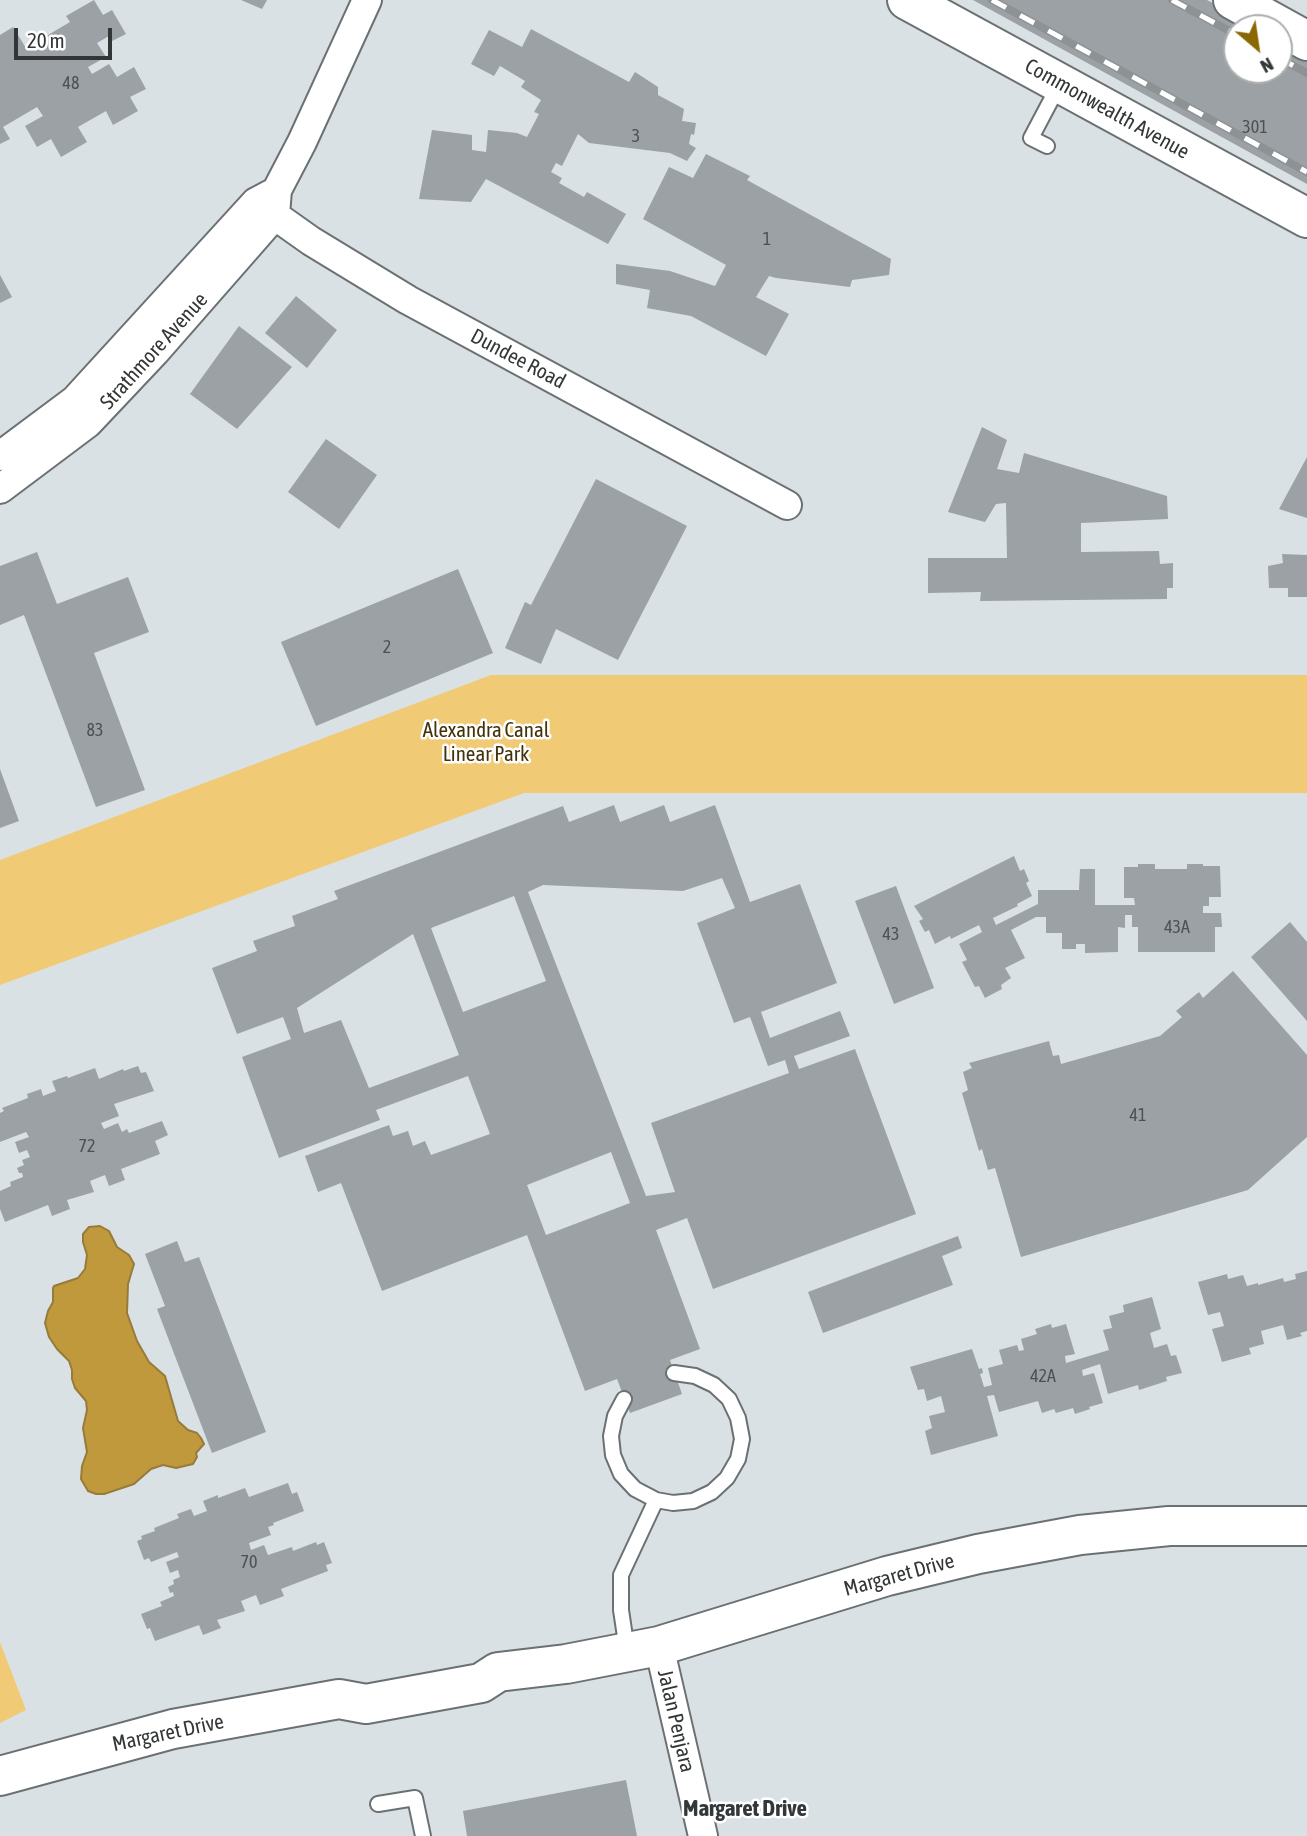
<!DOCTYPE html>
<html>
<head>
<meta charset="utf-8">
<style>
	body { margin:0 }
	#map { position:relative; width:1307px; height:1836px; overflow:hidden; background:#dae1e4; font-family:"Asap Condensed",sans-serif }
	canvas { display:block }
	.north { position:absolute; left:1223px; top:14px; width:70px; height:70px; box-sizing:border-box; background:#fff; border:2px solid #adafaf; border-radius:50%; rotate:151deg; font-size:19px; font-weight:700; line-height:28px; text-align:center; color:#333637 }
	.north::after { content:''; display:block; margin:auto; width:24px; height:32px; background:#896703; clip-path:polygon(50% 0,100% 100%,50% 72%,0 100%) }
	.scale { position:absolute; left:14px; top:28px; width:98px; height:32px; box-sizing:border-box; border:4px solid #333637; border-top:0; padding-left:9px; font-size:21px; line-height:24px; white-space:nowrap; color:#333637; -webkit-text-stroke:5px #fff; paint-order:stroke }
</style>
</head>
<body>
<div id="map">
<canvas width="1307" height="1836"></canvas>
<div class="north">N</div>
<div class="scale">20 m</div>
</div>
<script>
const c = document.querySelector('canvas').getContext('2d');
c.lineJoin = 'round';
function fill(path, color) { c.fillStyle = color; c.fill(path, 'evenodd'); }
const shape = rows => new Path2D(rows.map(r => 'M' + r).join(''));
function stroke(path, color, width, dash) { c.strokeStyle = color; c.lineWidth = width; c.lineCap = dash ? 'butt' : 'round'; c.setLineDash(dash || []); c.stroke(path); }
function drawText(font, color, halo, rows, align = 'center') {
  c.font = font + ' "Asap Condensed",sans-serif'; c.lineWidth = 5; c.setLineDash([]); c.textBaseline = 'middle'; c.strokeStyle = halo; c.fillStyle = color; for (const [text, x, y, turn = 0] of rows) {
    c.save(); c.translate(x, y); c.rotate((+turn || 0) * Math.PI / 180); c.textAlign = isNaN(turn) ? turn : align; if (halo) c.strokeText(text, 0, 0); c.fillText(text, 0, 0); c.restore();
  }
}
const green = shape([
	[491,675,1307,675,1307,793,524,793,0,985,0,860],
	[0,1642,26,1710,0,1723]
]);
const water = shape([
	[100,1226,109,1231,117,1247,129,1255,134,1264,128,1284,127,1313,137,1341,149,1362,165,1376,178,1421,188,1430,197,1433,201,1438,204,1444,196,1453,197,1457,193,1464,176,1468,163,1465,151,1469,134,1484,104,1494,96,1494,88,1491,81,1479,82,1466,87,1452,83,1428,87,1410,86,1401,75,1388,72,1379,72,1370,69,1361,57,1349,49,1337,45,1323,48,1311,53,1302,53,1288,54,1286,78,1278,85,1269,87,1255,83,1242,83,1234,89,1227,100,1226]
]);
const building = shape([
	[94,0,103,15,112,10,126,34,112,41,109,36,97,43,106,57,88,67,92,74,109,64,117,77,134,67,146,89,130,97,138,111,113,125,106,111,78,127,87,142,61,157,51,139,37,147,25,126,43,116,37,107,3,127,10,139,0,144,0,35,13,27,26,48,70,22,66,16],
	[241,0,267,0,262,9],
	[973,0,1207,0,1258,28,1237,28,1237,70,1279,70,1279,40,1307,55,1307,184],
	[531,29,629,82,635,72,658,87,658,95,684,109,682,121,696,123,694,135,691,134,689,144,696,148,687,161,670,153,589,143,578,134,562,166,556,163,551,172,562,178,559,183,584,197,587,192,626,214,608,244,486,179,471,202,419,199,432,130,472,135,472,150,486,152,488,130,517,133,527,137,539,114,534,112,541,100,521,87,525,81,500,66,494,76,471,64,489,30,522,47],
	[706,154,750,176,747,180,891,259,889,275,852,280,850,287,776,278,769,276,756,297,789,314,766,356,691,316,647,308,650,290,616,284,616,264,670,271,715,286,726,265,643,219,669,167,693,178],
	[0,275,12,297,0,303],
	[296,296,337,330,307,368,265,333],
	[239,326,292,367,237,429,190,394],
	[982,427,1007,440,997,469,1019,473,1024,453,1167,496,1168,519,1081,523,1081,552,1159,551,1160,564,1173,563,1173,588,1167,588,1167,599,980,601,981,592,928,593,928,558,1007,558,1006,503,996,504,985,522,948,512],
	[326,439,377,475,339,529,288,492],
	[1307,457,1307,518,1279,509],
	[596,479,687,526,618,660,556,629,541,664,505,648,525,602,531,605],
	[37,552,57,604,128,577,149,632,94,653,145,790,96,807,24,615,0,625,0,566],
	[1282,554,1307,555,1307,597,1288,597,1288,588,1269,588,1268,566,1283,563],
	[458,569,493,653,316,726,281,642],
	[0,769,19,821,0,828],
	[614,805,620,822,664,805,670,822,715,805,750,902,800,884,837,983,761,1012,770,1038,840,1011,850,1036,794,1056,799,1069,855,1049,916,1214,713,1289,687,1218,656,1230,700,1349,670,1360,682,1394,630,1413,617,1379,585,1391,527,1235,382,1291,341,1183,318,1192,305,1156,389,1125,393,1136,408,1131,413,1146,425,1141,431,1155,490,1134,468,1076,376,1110,380,1120,279,1158,242,1057,291,1039,283,1017,237,1034,212,968,257,951,253,941,295,926,292,916,338,899,334,891,563,806,569,822],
	[722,878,735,908,697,923,734,1023,750,1017,768,1066,785,1060,789,1073,651,1123,675,1192,646,1196,528,892,543,885,683,891],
	[514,896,546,981,463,1012,431,928],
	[413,934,459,1055,369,1088,341,1020,304,1033,297,1008],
	[611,1152,630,1203,546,1235,527,1185],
	[1014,856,1020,871,1024,869,1029,881,1026,883,1032,896,1017,904,1018,906,993,918,996,925,1038,904,1038,890,1079,890,1080,869,1095,869,1095,905,1135,905,1134,898,1124,898,1124,867,1138,867,1138,864,1155,864,1155,869,1187,869,1187,864,1203,864,1203,866,1220,866,1221,897,1209,897,1209,906,1203,906,1203,913,1221,913,1222,927,1215,927,1215,952,1138,952,1138,927,1132,927,1132,915,1125,915,1125,928,1118,927,1118,952,1085,953,1085,944,1076,944,1076,949,1062,949,1062,933,1046,933,1046,917,1036,917,1011,930,1025,958,1005,968,1011,978,1001,985,1002,989,985,998,979,986,975,987,962,962,967,960,959,944,982,932,979,925,951,939,950,936,935,944,929,930,925,932,919,921,923,919,914,906],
	[896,886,934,988,894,1004,855,901],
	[1290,922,1307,942,1307,1021,1251,957],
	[1233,971,1307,1055,1307,1137,1248,1190,1021,1257,995,1168,988,1170,982,1149,979,1151,962,1093,968,1090,963,1072,972,1068,969,1063,1049,1041,1053,1056,1059,1055,1061,1064,1160,1036,1182,1017,1176,1011,1199,992,1203,998],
	[138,1066,141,1073,146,1072,154,1091,114,1104,119,1116,101,1123,104,1129,118,1123,122,1132,127,1129,129,1133,162,1121,168,1135,155,1141,160,1154,121,1169,125,1180,109,1186,105,1175,90,1181,94,1192,67,1200,70,1209,52,1216,48,1205,5,1222,0,1209,0,1191,11,1186,10,1182,23,1177,22,1173,19,1173,17,1168,24,1165,22,1160,30,1157,27,1150,19,1153,15,1142,29,1137,26,1132,0,1142,0,1113,4,1111,2,1108,28,1098,27,1094,41,1089,43,1096,56,1091,52,1081,67,1076,68,1078,95,1068,99,1079,123,1069,124,1071],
	[958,1236,962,1248,942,1256,953,1285,823,1333,808,1292],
	[177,1241,185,1262,199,1257,266,1432,212,1453,157,1309,165,1306,145,1254],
	[1307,1271,1307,1331,1300,1333,1302,1336,1287,1340,1283,1325,1261,1331,1264,1344,1249,1348,1251,1354,1222,1362,1212,1329,1224,1326,1220,1312,1208,1315,1198,1282,1227,1274,1228,1279,1243,1275,1247,1286,1258,1283,1258,1285,1283,1278,1284,1282,1296,1279,1295,1274],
	[1152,1297,1161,1329,1150,1333,1154,1348,1167,1344,1171,1356,1176,1355,1182,1373,1166,1377,1167,1381,1139,1390,1138,1385,1108,1394,1100,1364,1082,1370,1083,1376,1094,1373,1103,1403,1089,1407,1090,1409,1075,1414,1073,1408,1056,1413,1054,1409,1042,1413,1038,1401,999,1412,994,1395,987,1396,998,1436,931,1455,925,1431,932,1428,929,1416,945,1412,941,1396,927,1401,924,1389,918,1390,910,1367,972,1349,979,1369,982,1368,983,1373,980,1374,984,1387,992,1385,988,1368,1003,1364,999,1350,1017,1345,1019,1351,1024,1350,1021,1339,1037,1334,1035,1329,1051,1324,1052,1328,1066,1324,1075,1354,1065,1356,1066,1363,1109,1350,1103,1330,1112,1328,1109,1316,1124,1312,1123,1305],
	[288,1483,292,1494,297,1492,304,1511,273,1523,274,1525,268,1527,271,1535,249,1543,251,1550,264,1545,268,1555,292,1547,293,1551,316,1542,317,1545,324,1542,332,1563,326,1565,328,1571,281,1589,284,1596,260,1605,256,1595,241,1601,245,1611,217,1620,221,1628,203,1635,199,1625,155,1641,150,1628,147,1629,141,1614,162,1606,160,1602,174,1596,173,1592,170,1593,168,1587,174,1584,173,1580,180,1577,178,1570,170,1573,166,1562,179,1557,177,1552,151,1562,149,1558,144,1560,137,1541,142,1539,141,1536,155,1531,154,1528,179,1518,177,1514,191,1509,194,1516,207,1511,203,1501,218,1495,218,1498,245,1488,249,1497],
	[626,1780,637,1836,467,1836,463,1811]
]);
const lane = shape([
	[1047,146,1031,138,1059,85],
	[624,1399,615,1416,611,1436,613,1455,621,1474,635,1489,656,1500,673,1503,693,1501,712,1492,727,1478,738,1459,742,1439,738,1418,729,1399,714,1385,695,1376,674,1373],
	[627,1650,621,1610,621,1575,656,1500],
	[378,1804,415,1798,423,1836]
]);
const street = shape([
	[256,202,311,241,408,300,787,505],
	[0,456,75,400,256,202,271,194],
	[0,489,88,423,155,352,275,215,277,190,302,142,367,0],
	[659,1646,703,1836]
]);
const secondary = shape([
	[0,1776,173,1729,339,1699,366,1704,481,1683,498,1672,566,1664,659,1646,887,1576,978,1554,1080,1535,1169,1526,1307,1526]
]);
const primary = shape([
	[907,0,1307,218],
	[1233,0,1307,41]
]);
const rail = shape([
	[992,0,1307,172],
	[1172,0,1237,35],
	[1279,58,1307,73]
]);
const numberNames = [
	["48",71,83],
	["301",1255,127],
	["3",636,136],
	["1",767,239],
	["2",387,647],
	["83",95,730],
	["43A",1177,927],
	["43",891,934],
	["41",1138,1115],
	["72",87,1146],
	["42A",1043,1376],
	["70",249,1562]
];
const streetNames = [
	["Commonwealth Avenue",1107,109,29],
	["Strathmore Avenue",154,351,-48],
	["Dundee Road",518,359,28],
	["Margaret Drive",899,1575,-15],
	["Jalan Penjara",676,1721,77],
	["Margaret Drive",168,1733,-12]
];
const parkNames = [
	["Alexandra Canal",486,730],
	["Linear Park",486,754]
];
const neighbourhoodNames = [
	["Margaret Drive",745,1809]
];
fill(green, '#f1ca76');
fill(water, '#c0993d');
stroke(water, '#967b3b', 2);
fill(building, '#9ba1a4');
stroke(lane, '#6b7173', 18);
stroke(street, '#6b7173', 32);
stroke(secondary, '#6b7173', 42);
stroke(primary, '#6b7173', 42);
stroke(lane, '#fff', 14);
stroke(street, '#fff', 28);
stroke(secondary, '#fff', 38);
stroke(primary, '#fff', 38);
stroke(rail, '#8d9395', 8);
stroke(rail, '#fff', 5, [16]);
drawText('18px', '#4d5152', null, numberNames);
drawText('21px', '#333637', '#fff', streetNames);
drawText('21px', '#423109', '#fff', parkNames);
drawText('bold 23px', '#32373a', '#fff', neighbourhoodNames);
</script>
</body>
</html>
